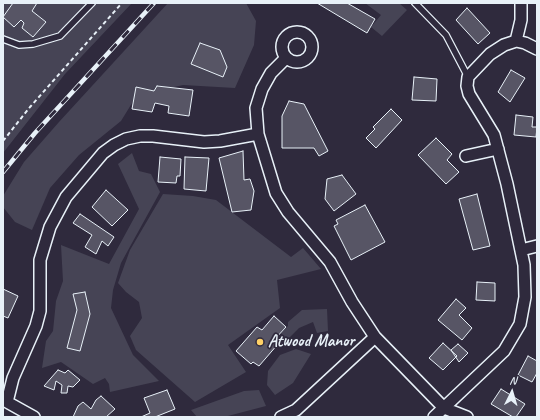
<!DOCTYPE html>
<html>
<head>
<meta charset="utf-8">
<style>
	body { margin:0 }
	#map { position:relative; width:540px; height:420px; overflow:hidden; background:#2f2a3d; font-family:Caveat,sans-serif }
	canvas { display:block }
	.frame { position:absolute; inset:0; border:4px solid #e8f1f8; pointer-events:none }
	.north { position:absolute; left:492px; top:372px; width:40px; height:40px; -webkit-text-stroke:3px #2f2a3d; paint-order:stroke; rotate:5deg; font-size:11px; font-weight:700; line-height:16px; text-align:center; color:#e8f1f8 }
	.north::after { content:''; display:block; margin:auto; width:14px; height:18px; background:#e8f1f8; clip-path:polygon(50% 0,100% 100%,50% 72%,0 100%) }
</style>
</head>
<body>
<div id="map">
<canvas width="540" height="420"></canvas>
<div class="frame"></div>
<div class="north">N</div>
</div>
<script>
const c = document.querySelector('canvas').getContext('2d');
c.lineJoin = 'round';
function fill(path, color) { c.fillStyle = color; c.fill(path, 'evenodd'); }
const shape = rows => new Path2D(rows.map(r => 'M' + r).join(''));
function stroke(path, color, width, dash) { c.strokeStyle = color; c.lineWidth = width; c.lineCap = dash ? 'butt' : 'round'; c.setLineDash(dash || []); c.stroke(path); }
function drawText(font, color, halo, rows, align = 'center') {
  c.font = font + ' Caveat,sans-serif'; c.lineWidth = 3.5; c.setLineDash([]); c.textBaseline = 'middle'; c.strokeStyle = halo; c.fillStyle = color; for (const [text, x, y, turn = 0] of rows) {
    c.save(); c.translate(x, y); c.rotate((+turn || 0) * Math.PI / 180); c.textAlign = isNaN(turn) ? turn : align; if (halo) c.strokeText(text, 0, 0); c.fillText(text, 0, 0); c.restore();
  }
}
const green = shape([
	[3,3,132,3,65,74,3,153],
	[168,3,246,3,256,21,254,45,235,88,183,85,137,95,121,121,79,155,50,188,32,230,15,222,3,207,3,196,24,162,59,122],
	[365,3,399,3,407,10,382,36,371,27,381,15],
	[132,153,139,171,151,174,160,192,121,263,113,290,111,308,133,355,159,381,110,392,109,384,105,378,93,384,61,362,42,368,46,341,53,331,56,301,63,281,61,245,109,264,139,209,118,164],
	[163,194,193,196,216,200,291,257,303,248,321,269,277,280,280,308,228,345,246,372,195,402,136,350,130,336,142,318,139,302,126,292,118,283,130,250],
	[327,309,328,331,317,333,313,322,299,328,287,340,281,333,288,326,288,322,302,310],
	[296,349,311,354,293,383,275,395,267,385,268,371,280,355],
	[259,390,266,406,224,417,197,417,191,410,244,391]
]);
const building = shape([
	[13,3,37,3,32,11,46,22,33,37,22,28,24,23,21,20,14,27,3,17,13,3],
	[317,3,347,3,375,19,367,33,317,3],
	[467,8,490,33,478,44,456,20,467,8],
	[200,43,220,50,227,67,223,77,191,64,200,43],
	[511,70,525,78,510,102,498,92,511,70],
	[414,77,437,79,436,101,412,100,414,77],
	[157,86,193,90,189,116,168,113,169,106,155,103,152,112,132,109,136,87,154,91,157,86],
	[289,101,304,104,328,151,319,156,314,148,282,148,282,116,289,101],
	[391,109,402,120,376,148,366,138,375,129,373,127,391,109],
	[516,115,533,117,532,127,537,127,536,137,514,135,516,115],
	[436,138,452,154,447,160,459,172,446,184,418,155,436,138],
	[243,151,244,180,250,179,254,191,251,210,232,212,219,158,243,151],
	[160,157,181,159,180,176,177,176,176,183,158,182,160,157],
	[185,157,209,158,206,191,184,189,185,157],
	[342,175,356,194,334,211,325,199,327,179,342,175],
	[106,190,128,210,112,226,92,207,106,190],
	[477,194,490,246,473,250,459,199,477,194],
	[365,205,385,242,351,260,334,226,338,224,336,220,365,205],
	[80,214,114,237,108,246,102,241,96,254,85,247,92,235,73,223,80,214],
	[477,282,495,283,495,301,476,300,477,282],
	[3,289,18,296,8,318,3,316,3,289],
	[85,292,90,314,80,351,67,348,77,310,73,294,85,292],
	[456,299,466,308,459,315,472,328,462,340,438,320,456,299],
	[274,316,286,327,274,340,278,344,259,366,253,362,251,364,236,351,257,327,262,330,274,316],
	[443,343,457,356,443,370,429,358,443,343],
	[458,344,468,353,459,362,451,350,458,344],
	[528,356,537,361,537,373,532,382,518,375,528,356],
	[58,370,65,373,68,370,80,380,73,387,68,386,67,393,61,393,62,385,56,381,54,390,44,386,58,370],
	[501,389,525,404,516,417,513,417,491,404,501,389],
	[167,390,175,409,155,417,141,417,150,413,144,398,167,390],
	[101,396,115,409,106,417,73,417,78,406,83,402,91,409,96,400,101,396]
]);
const path = shape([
	[3,141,30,107,122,3]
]);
const service = shape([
	[415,3,446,35,468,77],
	[3,39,19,45,33,44,60,36,92,3]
]);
const minor = shape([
	'282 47a15 15 0 1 1 30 0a15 15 0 1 1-30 0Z',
	[516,41,521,20,521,3],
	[286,58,271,73,262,89,256,108,258,134,276,193,288,212,330,262,352,302,375,337,444,408,467,417],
	[466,156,498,149],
	[521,250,537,246],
	[34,417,7,402,13,378,36,326,40,311,40,260,50,227,66,197,103,153,114,145,126,139,140,136,153,136,204,142,220,141,258,134],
	[281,417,296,410,375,337],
	[434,417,504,351,520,324,525,297,524,265,507,184,494,135,469,94,467,86,468,77,490,54,504,45,516,41,525,43,537,49]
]);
const rail = shape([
	[3,172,35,133,154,3]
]);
const markers = [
	[260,342,4,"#ffd166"]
];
const poiNames = [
	["Atwood Manor",268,342]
];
fill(green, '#464455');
fill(building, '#575565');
stroke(building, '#e8f1f8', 1);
stroke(service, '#e8f1f8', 8);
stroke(minor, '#e8f1f8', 14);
stroke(path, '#e8f1f8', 2, [4, 3]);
stroke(service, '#2f2a3d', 5.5);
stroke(minor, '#2f2a3d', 11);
stroke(rail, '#e8f1f8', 4.5);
stroke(rail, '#2f2a3d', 3, [9]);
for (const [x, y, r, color] of markers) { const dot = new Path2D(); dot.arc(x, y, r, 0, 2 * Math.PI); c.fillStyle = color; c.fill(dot); stroke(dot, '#2f2a3d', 1.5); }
drawText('bold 17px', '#e8f1f8', '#2f2a3d', poiNames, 'left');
</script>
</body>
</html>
